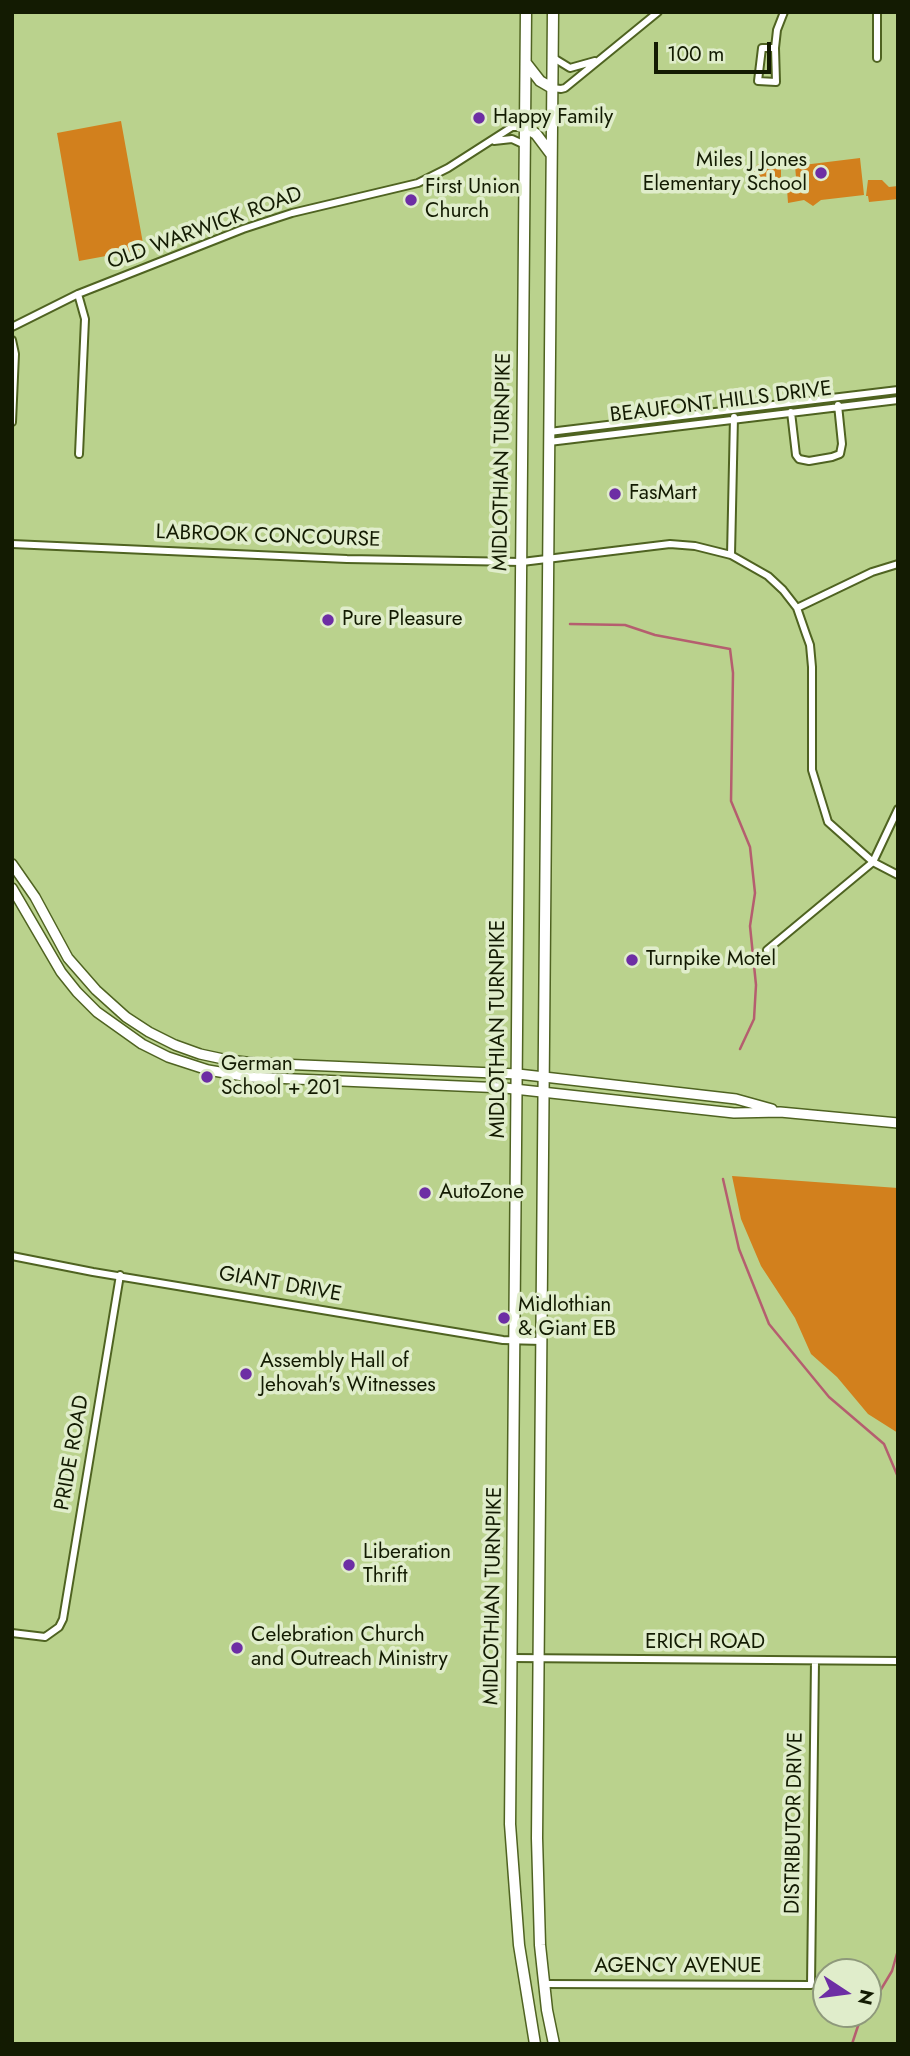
<!DOCTYPE html>
<html>
<head>
<meta charset="utf-8">
<style>
	body { margin:0 }
	#map { position:relative; width:910px; height:2056px; overflow:hidden; background:#bad28d; font-family:Jost,sans-serif }
	canvas { display:block }
	.frame { position:absolute; inset:0; border:14px solid #131b02; pointer-events:none }
	.north { position:absolute; left:812px; top:1958px; width:70px; height:70px; box-sizing:border-box; background:#e0edcb; border:2px solid #8e997b; border-radius:50%; rotate:103deg; font-size:19px; font-weight:700; line-height:28px; text-align:center; color:#131b02 }
	.north::after { content:''; display:block; margin:auto; width:24px; height:32px; background:#6d2ea4; clip-path:polygon(50% 0,100% 100%,50% 72%,0 100%) }
	.scale { position:absolute; left:654px; top:42px; width:117px; height:32px; box-sizing:border-box; border:4px solid #131b02; border-top:0; padding-left:9px; font-size:21px; line-height:24px; white-space:nowrap; color:#131b02; -webkit-text-stroke:5px #e0edcb; paint-order:stroke }
</style>
</head>
<body>
<div id="map">
<canvas width="910" height="2056"></canvas>
<div class="frame"></div>
<div class="north">N</div>
<div class="scale">100 m</div>
</div>
<script>
const c = document.querySelector('canvas').getContext('2d');
c.lineJoin = 'round';
function fill(path, color) { c.fillStyle = color; c.fill(path, 'evenodd'); }
const shape = rows => new Path2D(rows.map(r => 'M' + r).join(''));
function stroke(path, color, width, dash) { c.strokeStyle = color; c.lineWidth = width; c.lineCap = dash ? 'butt' : 'round'; c.setLineDash(dash || []); c.stroke(path); }
function drawText(font, color, halo, rows, align = 'center') {
  c.font = font + ' Jost,sans-serif'; c.lineWidth = 7; c.setLineDash([]); c.textBaseline = 'middle'; c.strokeStyle = halo; c.fillStyle = color; for (const [text, x, y, turn = 0] of rows) {
    c.save(); c.translate(x, y); c.rotate((+turn || 0) * Math.PI / 180); c.textAlign = isNaN(turn) ? turn : align; if (halo) c.strokeText(text, 0, 0); c.fillText(text, 0, 0); c.restore();
  }
}
const green = shape([
	[121,121,144,249,79,261,57,133],
	[860,158,864,195,821,200,813,206,804,200,788,203,787,189,797,188,795,166],
	[761,162,771,165,781,165,781,177,775,180,771,179,767,183,759,182,753,174,754,168],
	[868,180,882,180,889,187,898,186,898,199,869,202,868,196,866,196],
	[732,1176,898,1188,898,1433,868,1414,837,1377,811,1354,795,1318,761,1266,741,1219]
]);
const stream = shape([
	[570,624,625,625,655,635,730,649,733,673,731,801,750,847,755,893,750,926,756,985,754,1019,740,1049],
	[723,1179,739,1249,769,1324,829,1397,884,1444,898,1477],
	[868,2011,892,1971,898,1950],
	[852,2044,858,2026,866,2014]
]);
const street = shape([
	[762,48,775,48,776,82,758,81,762,48],
	[775,48,777,30,784,12],
	[552,57,570,68,595,61],
	[877,58,877,12],
	[552,88,561,89,565,88,658,12],
	[494,141,512,139,525,145],
	[78,294,85,319,79,454],
	[12,327,78,294,243,229,292,213,418,183,448,168,512,127,525,127],
	[12,340,15,354,12,422],
	[791,412,796,455,799,459,809,461,832,457,840,454,842,444,838,405],
	[549,432,898,390],
	[549,442,898,400],
	[12,544,347,559,522,562,670,544,695,546,731,555,768,576,783,590,797,608,806,634,810,645,812,667,812,770,828,822,873,862,898,875],
	[731,555,734,417],
	[797,608,872,572,898,564],
	[767,950,873,862,898,809],
	[12,1256,93,1272,503,1340,542,1341],
	[12,1633,45,1637,59,1627,63,1619,120,1275],
	[512,1658,898,1661],
	[545,1984,811,1985,815,1661]
]);
const secondary = shape([
	[12,864,35,897,68,958,96,990,126,1017,149,1032,175,1045,200,1054,228,1060,255,1063,518,1074,736,1099,772,1109],
	[12,888,61,972,77,992,97,1012,142,1044,168,1057,208,1070,249,1077,505,1088,734,1113,780,1112,898,1123]
]);
const primary = shape([
	[526,12,510,1824,519,1945,535,2044],
	[553,12,537,1838,540,1945,547,2010,554,2044],
	[526,63,540,81,552,88],
	[525,127,536,134,551,154]
]);
const markers = [
	[479,118,7,"#6d2ea4"],
	[821,173,7,"#6d2ea4"],
	[411,200,7,"#6d2ea4"],
	[615,494,7,"#6d2ea4"],
	[328,620,7,"#6d2ea4"],
	[632,960,7,"#6d2ea4"],
	[207,1077,7,"#6d2ea4"],
	[425,1193,7,"#6d2ea4"],
	[504,1318,7,"#6d2ea4"],
	[246,1374,7,"#6d2ea4"],
	[349,1565,7,"#6d2ea4"],
	[237,1648,7,"#6d2ea4"]
];
const poiNames = [
	["Happy Family",493,118],
	["Miles J Jones",807,161,"right"],
	["Elementary School",807,185,"right"],
	["First Union",425,188],
	["Church",425,212],
	["FasMart",629,494],
	["Pure Pleasure",342,620],
	["Turnpike Motel",646,960],
	["German",221,1065],
	["School + 201",221,1089],
	["AutoZone",439,1193],
	["Midlothian",518,1306],
	["& Giant EB",518,1330],
	["Assembly Hall of",260,1362],
	["Jehovah's Witnesses",260,1386],
	["Liberation",363,1553],
	["Thrift",363,1577],
	["Celebration Church",251,1636],
	["and Outreach Ministry",251,1660]
];
const streetNames = [
	["OLD WARWICK ROAD",205,229,-20],
	["BEAUFONT HILLS DRIVE",721,403,-7],
	["MIDLOTHIAN TURNPIKE",503,462,-89],
	["LABROOK CONCOURSE",268,537,2],
	["MIDLOTHIAN TURNPIKE",499,1029,-90],
	["GIANT DRIVE",280,1285,10],
	["PRIDE ROAD",73,1453,-80],
	["MIDLOTHIAN TURNPIKE",494,1596,-89],
	["ERICH ROAD",705,1643],
	["DISTRIBUTOR DRIVE",795,1823,-89],
	["AGENCY AVENUE",678,1967]
];
fill(green, '#d2801d');
stroke(stream, '#b55e6f', 2.5);
stroke(street, '#4f6321', 10);
stroke(secondary, '#4f6321', 12);
stroke(primary, '#4f6321', 13);
stroke(street, '#fff', 6);
stroke(secondary, '#fff', 9);
stroke(primary, '#fff', 10);
for (const [x, y, r, color] of markers) { const dot = new Path2D(); dot.arc(x, y, r, 0, 2 * Math.PI); c.fillStyle = color; c.fill(dot); stroke(dot, '#e0edcb', 2.5); }
drawText('21px', '#131b02', '#e0edcb', poiNames, 'left');
drawText('21px', '#131b02', '#e0edcb', streetNames);
</script>
</body>
</html>
